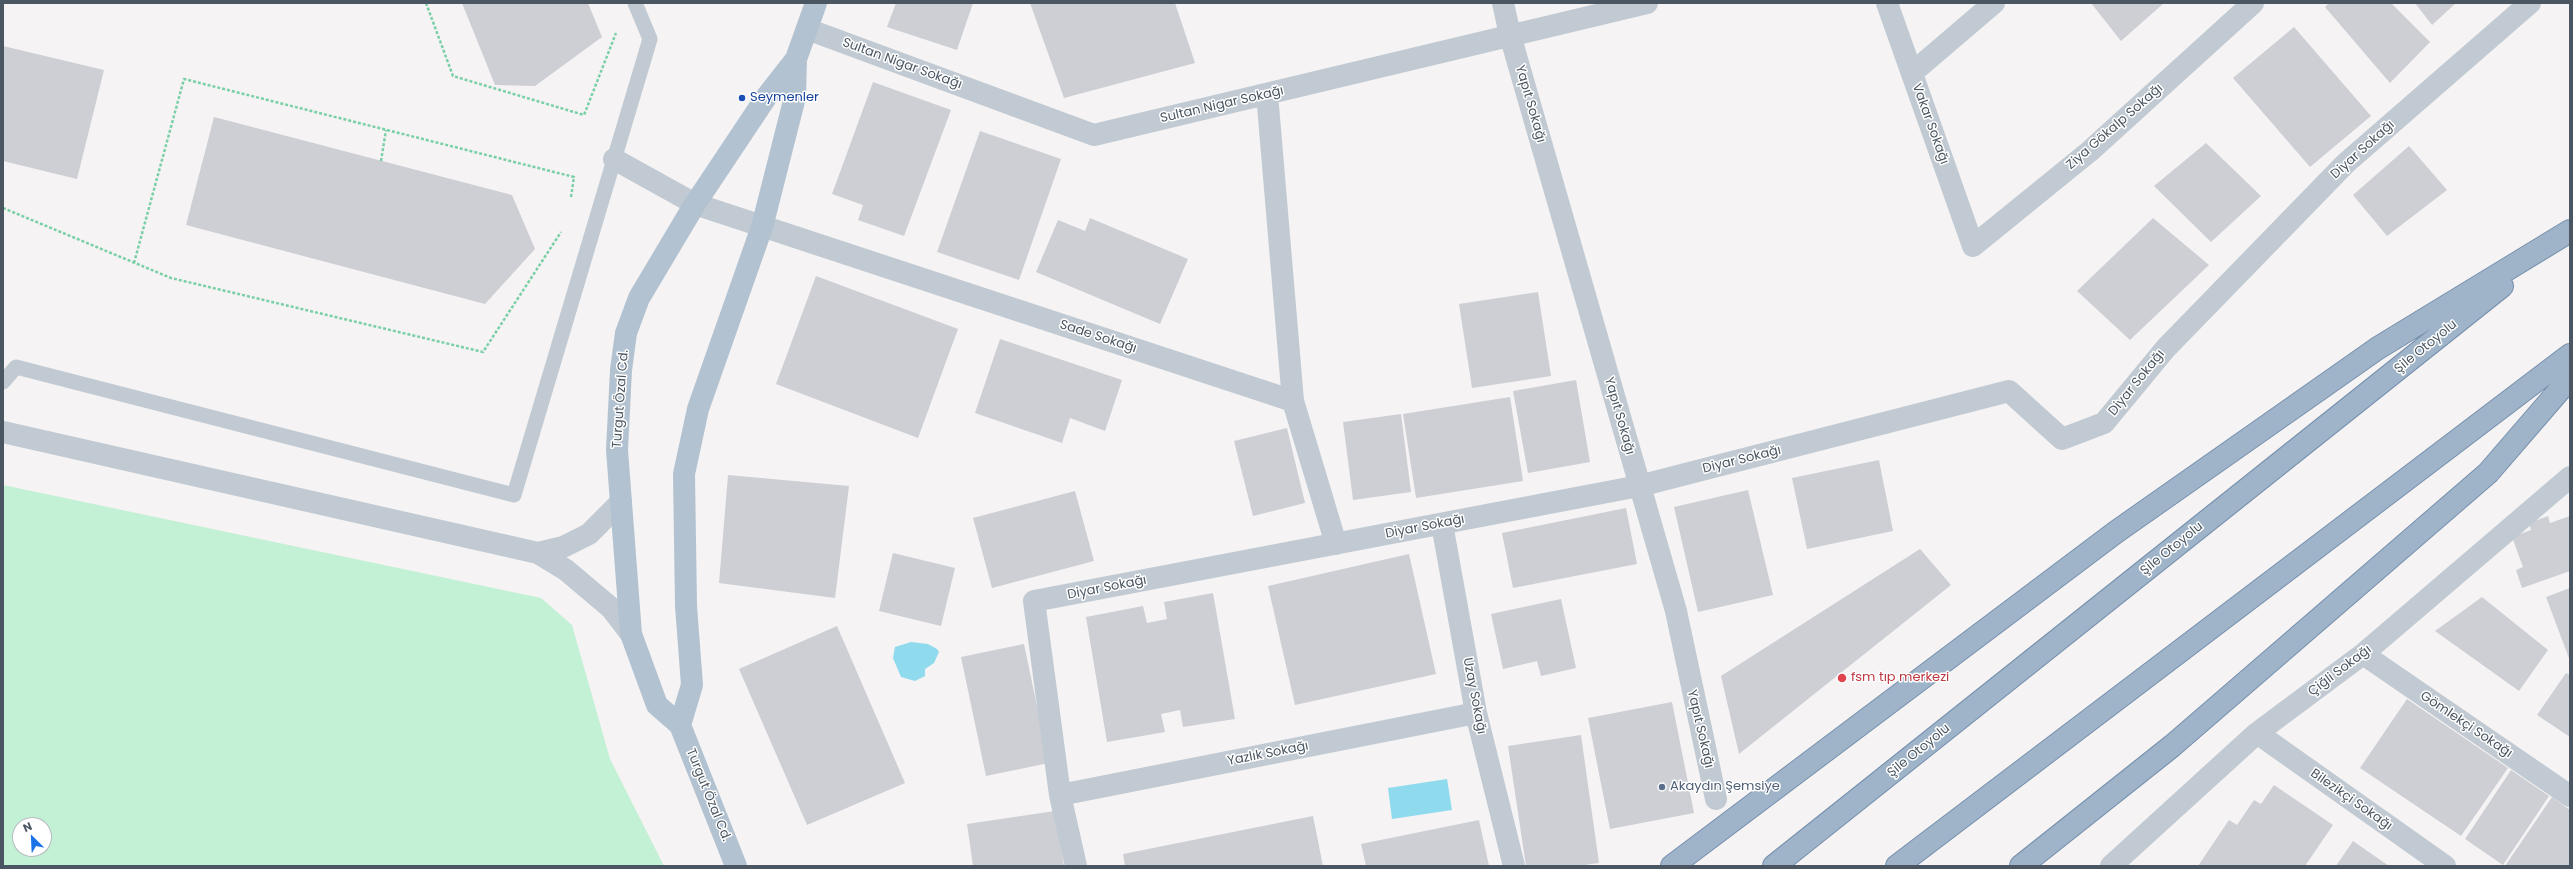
<!DOCTYPE html>
<html>
<head>
<meta charset="utf-8">
<style>
	body { margin:0 }
	#map { position:relative; width:2573px; height:869px; overflow:hidden; background:#f5f3f3; font-family:Poppins,sans-serif }
	canvas { display:block }
	.frame { position:absolute; inset:0; border:4px solid #4a5661; pointer-events:none }
	.north { position:absolute; left:12px; top:817px; width:40px; height:40px; box-sizing:border-box; background:#fff; border:1px solid #b7bbc0; border-radius:50%; rotate:336deg; font-size:11px; font-weight:700; line-height:16px; text-align:center; color:#4a5661 }
	.north::after { content:''; display:block; margin:auto; width:14px; height:18px; background:#1a73e8; clip-path:polygon(50% 0,100% 100%,50% 72%,0 100%) }
</style>
</head>
<body>
<div id="map">
<canvas width="2573" height="869"></canvas>
<div class="frame"></div>
<div class="north">N</div>
</div>
<script>
const c = document.querySelector('canvas').getContext('2d');
c.lineJoin = 'round';
function fill(path, color) { c.fillStyle = color; c.fill(path, 'evenodd'); }
const shape = rows => new Path2D(rows.map(r => 'M' + r).join(''));
function stroke(path, color, width, dash) { c.strokeStyle = color; c.lineWidth = width; c.lineCap = dash ? 'butt' : 'round'; c.setLineDash(dash || []); c.stroke(path); }
function drawText(font, color, halo, rows, align = 'center') {
  c.font = font + ' Poppins,sans-serif'; c.lineWidth = 3; c.setLineDash([]); c.textBaseline = 'middle'; c.strokeStyle = halo; c.fillStyle = color; for (const [text, x, y, turn = 0] of rows) {
    c.save(); c.translate(x, y); c.rotate((+turn || 0) * Math.PI / 180); c.textAlign = isNaN(turn) ? turn : align; if (halo) c.strokeText(text, 0, 0); c.fillText(text, 0, 0); c.restore();
  }
}
const green = shape([
	[3,485,541,598,572,625,610,759,664,866,3,866],
	[20,825,44,825,44,849,20,849]
]);
const water = shape([
	[911,642,928,644,937,649,939,652,934,663,925,669,925,676,915,681,901,677,893,658,895,647],
	[1447,779,1452,810,1392,819,1388,788]
]);
const building = shape([
	[462,3,588,3,602,37,535,86,495,85],
	[896,3,973,3,957,50,887,27],
	[1030,3,1175,3,1195,63,1064,98],
	[2091,3,2164,3,2121,41],
	[2329,3,2391,3,2430,42,2390,83,2325,7],
	[2415,3,2456,3,2432,25],
	[2294,27,2371,116,2310,167,2233,78],
	[3,46,104,70,77,179,3,161],
	[873,82,951,110,904,236,858,220,863,205,832,194],
	[214,117,512,195,535,249,485,304,186,225],
	[980,131,1061,159,1019,280,937,252],
	[2206,143,2261,196,2211,242,2154,186],
	[2409,146,2447,190,2387,236,2353,195],
	[1090,218,1188,259,1160,324,1036,272,1058,220,1085,231],
	[2153,218,2209,265,2130,340,2077,291],
	[816,276,958,329,918,438,776,384],
	[1538,292,1551,376,1472,388,1459,304],
	[1000,339,1122,380,1105,431,1070,418,1062,443,975,413],
	[1576,380,1590,462,1528,473,1513,391],
	[1510,397,1523,481,1416,498,1403,414],
	[1401,414,1411,492,1353,500,1343,422],
	[1287,428,1305,503,1253,516,1234,441],
	[1879,460,1893,531,1807,549,1792,478],
	[728,475,849,486,835,598,719,583],
	[1748,490,1773,595,1698,612,1674,507],
	[1075,491,1094,561,992,588,973,518],
	[1626,508,1637,564,1513,588,1502,533],
	[2548,516,2550,523,2570,516,2570,571,2522,588,2516,570,2523,567,2512,537,2531,530,2529,523],
	[1920,549,1951,585,1739,754,1721,676],
	[893,553,955,568,941,626,879,611],
	[1409,554,1436,674,1295,705,1268,586],
	[2570,588,2570,661,2546,597],
	[1213,593,1235,719,1183,727,1180,710,1161,714,1165,732,1107,742,1086,617,1143,606,1147,623,1167,619,1164,602],
	[2482,597,2548,650,2519,691,2435,631],
	[1561,599,1576,668,1541,676,1537,661,1503,669,1491,614],
	[837,626,905,783,807,825,739,669],
	[1024,644,1049,763,986,776,961,657],
	[2566,673,2570,675,2570,737,2537,715],
	[2407,699,2508,768,2461,836,2360,768],
	[1672,702,1694,813,1610,829,1588,718],
	[1581,735,1599,863,1577,866,1526,866,1508,746],
	[2511,770,2549,796,2503,865,2465,839],
	[2274,785,2333,825,2305,866,2198,866,2229,820,2237,825,2254,800,2261,804],
	[2552,797,2570,810,2570,866,2505,866],
	[1055,811,1064,866,973,866,967,824],
	[1313,816,1323,866,1125,866,1123,854],
	[1479,820,1489,866,1366,866,1361,844],
	[2353,841,2389,866,2336,866]
]);
const path = shape([
	[426,3,453,76,584,115,616,33],
	[381,161,386,130],
	[3,208,171,278,483,352,561,232],
	[134,263,184,79,574,177,571,197]
]);
const service = shape([
	[3,382,16,367,514,495,650,39,635,3]
]);
const minor = shape([
	[1503,3,1510,35,1676,611,1716,799],
	[1887,3,1973,246,2090,151,2253,3],
	[807,29,1094,135,1647,3],
	[1912,73,1994,3],
	[1267,94,1293,401],
	[614,159,695,204,1293,401,1336,544],
	[3,432,538,553,566,570,611,608,631,634],
	[1442,524,1476,713,1514,866],
	[538,553,563,547,589,534,621,502],
	[2363,654,2570,796],
	[2257,733,2445,866],
	[1060,795,1476,713],
	[1076,866,1060,795,1034,601,1639,486,2009,391,2062,439,2104,423,2166,348,2346,163,2530,3],
	[2111,866,2257,733,2363,654,2570,477]
]);
const primary = shape([
	[680,725,692,685,686,606,684,474,698,409,762,227,795,97,796,59],
	[736,866,680,725,657,705,631,634,617,450,621,370,626,333,639,298,695,204,767,96,796,59,816,3]
]);
const trunk = shape([
	[1672,866,2116,532,2378,348,2570,231],
	[1774,866,2502,286],
	[1897,866,2570,355],
	[2021,866,2172,746,2488,473,2570,378]
]);
const markers = [
	[742,98,4,"#1a4fb4"],
	[1842,678,5,"#e0444e"],
	[1662,787,4,"#5c6f8a"]
];
const streetNames = [
	["Sultan Nigar Sokağı",902,64,20],
	["Yapıt Sokağı",1530,104,74],
	["Sultan Nigar Sokağı",1222,105,-13],
	["Vakar Sokağı",1930,124,70],
	["Ziya Gökalp Sokağı",2115,127,-41],
	["Diyar Sokağı",2363,150,-42],
	["Sade Sokağı",1098,337,18],
	["Şile Otoyolu",2426,347,-39],
	["Diyar Sokağı",2137,383,-51],
	["Turgut Özal Cd.",621,399,-86],
	["Yapıt Sokağı",1619,416,74],
	["Diyar Sokağı",1742,460,-14],
	["Diyar Sokağı",1425,527,-11],
	["Şile Otoyolu",2172,549,-39],
	["Diyar Sokağı",1107,588,-11],
	["Çiğli Sokağı",2340,671,-37],
	["Uzay Sokağı",1474,696,79],
	["Gömlekçi Sokağı",2466,725,34],
	["Yapıt Sokağı",1700,729,77],
	["Şile Otoyolu",1919,751,-39],
	["Yazlık Sokağı",1268,754,-11],
	["Turgut Özal Cd.",708,795,68],
	["Bilezikçi Sokağı",2351,800,35]
];
const transitNames = [
	["Seymenler",750,98]
];
const healthNames = [
	["fsm tıp merkezi",1851,678]
];
const serviceNames = [
	["Akaydın Şemsiye",1670,787]
];
fill(green, '#c3f1d5');
fill(water, '#90daee');
fill(building, '#cdcfd5');
stroke(trunk, '#7690ad', 24);
stroke(path, '#7ad0a6', 2.5, [3, 2]);
stroke(service, '#c1cad2', 15);
stroke(minor, '#c1cad2', 22);
stroke(primary, '#b3c2d1', 22);
stroke(trunk, '#9fb4c9', 22);
for (const [x, y, r, color] of markers) { const dot = new Path2D(); dot.arc(x, y, r, 0, 2 * Math.PI); c.fillStyle = color; c.fill(dot); stroke(dot, '#fff', 1.5); }
drawText('13px', '#4a5661', '#fff', streetNames);
drawText('13px', '#164399', '#fff', transitNames, 'left');
drawText('13px', '#be3a42', '#fff', healthNames, 'left');
drawText('13px', '#4e5e75', '#fff', serviceNames, 'left');
</script>
</body>
</html>
